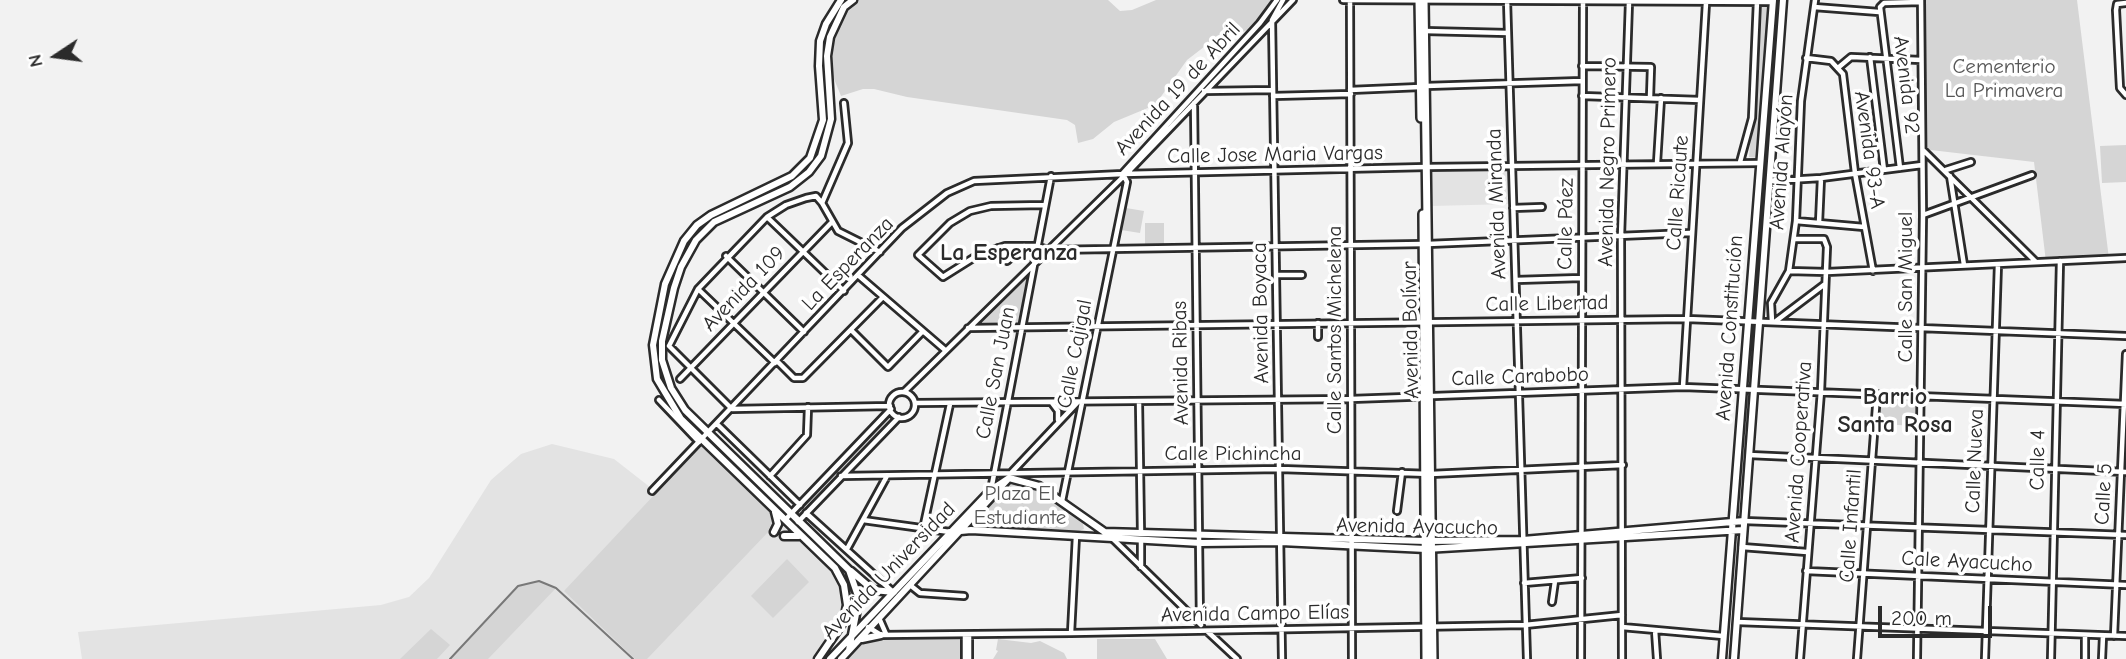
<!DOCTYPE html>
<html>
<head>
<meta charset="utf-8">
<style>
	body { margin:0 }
	#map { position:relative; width:2126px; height:659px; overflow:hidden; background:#f2f2f2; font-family:"Comic Neue",sans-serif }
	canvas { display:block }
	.north { position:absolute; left:21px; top:21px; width:70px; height:70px; -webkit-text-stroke:5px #fff; paint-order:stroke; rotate:257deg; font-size:19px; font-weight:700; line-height:28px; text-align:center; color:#2b2b2b }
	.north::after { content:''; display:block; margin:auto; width:24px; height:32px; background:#2b2b2b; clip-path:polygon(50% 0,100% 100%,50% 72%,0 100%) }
	.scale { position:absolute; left:1878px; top:606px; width:114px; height:32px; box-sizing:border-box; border:4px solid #2b2b2b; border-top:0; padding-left:9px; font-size:21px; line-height:24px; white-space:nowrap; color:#2b2b2b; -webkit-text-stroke:5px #fff; paint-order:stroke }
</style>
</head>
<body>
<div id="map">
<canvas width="2126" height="659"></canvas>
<div class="north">N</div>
<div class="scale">200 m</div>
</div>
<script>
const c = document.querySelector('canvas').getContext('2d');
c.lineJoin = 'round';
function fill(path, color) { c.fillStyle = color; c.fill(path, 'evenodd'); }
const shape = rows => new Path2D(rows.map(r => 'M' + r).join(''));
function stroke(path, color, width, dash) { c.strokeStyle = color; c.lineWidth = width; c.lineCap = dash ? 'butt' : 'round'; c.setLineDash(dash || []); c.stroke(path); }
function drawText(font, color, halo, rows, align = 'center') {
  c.font = font + ' "Comic Neue",sans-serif'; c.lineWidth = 7; c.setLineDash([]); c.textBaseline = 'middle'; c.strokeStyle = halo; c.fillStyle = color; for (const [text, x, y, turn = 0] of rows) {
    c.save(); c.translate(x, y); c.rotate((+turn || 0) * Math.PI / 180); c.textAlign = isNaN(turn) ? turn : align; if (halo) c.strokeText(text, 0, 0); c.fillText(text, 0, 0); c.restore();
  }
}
const built = shape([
	[1510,167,1511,204,1431,206,1430,169],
	[701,441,832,571,839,582,843,609,839,622,812,659,82,659,78,632,381,605,409,597,429,578,491,480,521,454,552,444,614,459,655,491]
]);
const green = shape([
	[853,0,1108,0,1120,11,1132,10,1156,0,1274,0,1255,25,1235,37,1213,40,1187,60,1155,105,1114,122,1093,139,1078,143,1075,125,1067,120,907,97,874,89,863,89,841,96,832,74,832,38,835,22],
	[1921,0,2077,0,2109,259,2046,262,2034,162,1922,149],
	[1761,4,1771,5,1759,158,1749,157],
	[2126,145,2126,182,2102,183,2100,146],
	[1126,208,1144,211,1140,233,1121,230],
	[1145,223,1164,223,1164,246,1145,246],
	[1031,268,1019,324,977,325],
	[1880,397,1918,399,1918,426,1878,424],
	[890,413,894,418,800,518,794,513],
	[702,444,771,513,773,522,770,530,647,659,635,659,564,591],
	[1018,481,1060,503,1082,519,1084,529,1076,532,971,525,1011,482],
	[787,559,809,582,773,618,751,596],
	[539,581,556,588,488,659,450,659,518,586],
	[431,629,450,645,437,659,400,659],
	[968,636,968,659,844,659,863,637],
	[998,639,1031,643,1040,641,1064,653,1067,659,993,659,998,651,996,650],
	[1097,639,1155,639,1167,659,1097,659]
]);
const stream = shape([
	[450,659,518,586,539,581,556,588,633,659]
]);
const street = shape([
	[1343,0,1773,2],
	[1350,0,1352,659],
	[1507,0,1527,659],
	[2126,3,2117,4,2116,10,2120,88,2126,95],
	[1814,7,1879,12],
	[1425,31,1508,33],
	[1870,57,1884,170],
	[1806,58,1831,61,1843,74,1855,173,1873,271],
	[1582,66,1651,67,1650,97],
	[1839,67,1851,57,1921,60],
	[1426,86,1582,81],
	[1350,90,1420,87],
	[1204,91,1273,90],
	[1273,96,1351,94],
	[1582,96,1700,100],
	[844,103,848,143,822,203,838,231,880,252],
	[1194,103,1200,624],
	[1923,150,2036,262],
	[1740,162,1752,118,1757,1],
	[1657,163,1661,98],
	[1900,168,1880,7,1884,3,1921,2],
	[1946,170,1971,162],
	[1123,173,1260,23,1277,0],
	[1950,176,1964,265],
	[1770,181,1821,178,1922,165],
	[822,203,816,196,806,198,786,205,767,217,698,289,669,346,732,409,890,406],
	[1044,205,991,206,970,211,950,223,918,255,943,277,978,255,1005,246,1036,246,1048,250,1423,244],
	[1513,208,1542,207],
	[1923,215,2032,175],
	[767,217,844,291],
	[1796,221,1864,227],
	[1819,223,1821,178],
	[1794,239,1824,239,1827,247,1821,391,1800,659],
	[1428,244,1690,233],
	[998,248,1007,261,1024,246],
	[726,256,804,332],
	[1789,271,1827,272,2126,258],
	[1276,275,1302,275],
	[859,276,945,350],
	[1516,280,1581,278],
	[698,289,775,363],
	[1776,321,1825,284],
	[1772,322,1771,303,1789,271,1796,221,1801,101,1815,0],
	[968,328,1687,319,2126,336],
	[851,330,888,367,922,332],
	[1318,337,1318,323],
	[777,361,794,378,803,378,882,298],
	[680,379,832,222],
	[1683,387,1706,3],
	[904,392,1129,171,1293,0],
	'889 405a13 13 0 1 1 26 0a13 13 0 1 1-26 0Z',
	[659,400,699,442],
	[1139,402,1141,533],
	[915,403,1351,399,1683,387,2126,404],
	[1052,403,1058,411,1058,420],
	[717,424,800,505],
	[1749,455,2126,472],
	[1011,473,1077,403],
	[770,476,807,435,808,407],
	[841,476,1280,469,1431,474,1623,465],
	[991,490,1051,176],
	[652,491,902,228,947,193,974,181,1123,174,1427,167,1760,163],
	[1062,501,1127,182,1123,174],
	[1397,511,1402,472],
	[806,513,893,592],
	[785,520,891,409],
	[863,520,950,532],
	[1744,521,2126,535],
	[798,522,899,417],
	[923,529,950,404],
	[1112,538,1201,625],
	[1141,540,1141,567],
	[1742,547,1807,552],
	[847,549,887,476],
	[1806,571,2126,585],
	[1524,583,1582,578],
	[910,585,920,593,964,596],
	[1552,602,1555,581],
	[879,618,886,634],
	[1737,622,2126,636],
	[868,627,881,635,1071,633,1525,625,1622,615],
	[1622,627,1723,636],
	[1655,630,1657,659],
	[1207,631,1237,659],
	[1071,633,1076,536],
	[965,635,965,659],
	[2114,636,2126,354],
	[969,659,969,635],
	[1282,659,1272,20,1283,0],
	[1581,659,1583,0],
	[1622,659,1621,236,1629,2],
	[1857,659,1877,394],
	[1917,659,1923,215,1921,0],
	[1985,659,1998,264],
	[2051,659,2060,261],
	[2085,659,2085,635],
	[2102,659,2103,636]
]);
const secondary = shape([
	[1009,478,1039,486,1106,533],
	[774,532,778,524,775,512],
	[950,532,971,530,1201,543,1281,542,1426,549,1743,530],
	[1105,532,1426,541,1523,540,1744,521],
	[784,536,799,536],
	[851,571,873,590,894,592],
	[862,639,881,635],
	[849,650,859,599,849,570,685,410,671,388,662,360,662,341,674,288,681,267,696,240,714,222,790,187,809,172,821,156,831,119,827,56,830,37,844,7,853,0],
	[818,659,844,621,847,605,844,585,835,568,681,419,657,379,653,345,665,284,684,241,697,225,711,215,792,176,810,158,823,120,819,66,820,41,826,24,841,0],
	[830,659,991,490,1009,478],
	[841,659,1009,478],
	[1722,659,1773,0],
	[1734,659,1783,0]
]);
const primary = shape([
	[1419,0,1421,118],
	[1424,0,1433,659],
	[1423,214,1426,659]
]);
const parkNames = [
	["Cementerio",2004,67],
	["La Primavera",2004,91],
	["Plaza El",1020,494],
	["Estudiante",1020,518]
];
const streetNames = [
	["Avenida 92",1906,85,83],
	["Avenida 19 de Abril",1178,89,-47],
	["Avenida 93-A",1869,150,82],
	["Calle Jose Maria Vargas",1275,155,-1],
	["Avenida Negro Primero",1608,162,-89],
	["Avenida Alayón",1782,162,-86],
	["Calle Ricaute",1678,193,-86],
	["Avenida Miranda",1497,204,-92],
	["Calle Páez",1566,224,-89],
	["La Esperanza",848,264,-46],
	["Calle San Miguel",1906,287,-90],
	["Avenida 109",744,289,-46],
	["Calle Libertad",1547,304,-1],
	["Avenida Boyaca",1261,313,-91],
	["Avenida Constitución",1730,328,-86],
	["Calle Santos Michelena",1335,330,-90],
	["Avenida Bolívar",1411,330,-91],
	["Calle Cajigal",1075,354,-79],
	["Avenida Ribas",1181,363,-91],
	["Calle San Juan",996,373,-79],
	["Calle Carabobo",1520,377,-2],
	["Avenida Cooperativa",1799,452,-86],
	["Calle Pichincha",1233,454],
	["Calle 4",2038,460,-89],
	["Calle Nueva",1975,461,-88],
	["Calle 5",2104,494,-87],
	["Calle Infantil",1851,526,-86],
	["Avenida Ayacucho",1417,527,1],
	["Cale Ayacucho",1967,562,3],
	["Avenida Universidad",889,571,-46],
	["Avenida Campo Elías",1255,614,-1]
];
const quarterNames = [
	["La Esperanza",1009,253],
	["Barrio",1895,397],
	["Santa Rosa",1895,425]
];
fill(built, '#e3e3e3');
fill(green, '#d5d5d5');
stroke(stream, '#787878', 2);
stroke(street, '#2b2b2b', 10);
stroke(secondary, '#2b2b2b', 11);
stroke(primary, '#2b2b2b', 12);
stroke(street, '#fff', 4.5);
stroke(secondary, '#fff', 6);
stroke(primary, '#fff', 7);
drawText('21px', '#565656', '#fff', parkNames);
drawText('21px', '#2b2b2b', '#fff', streetNames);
drawText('bold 24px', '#2b2b2b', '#fff', quarterNames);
</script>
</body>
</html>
